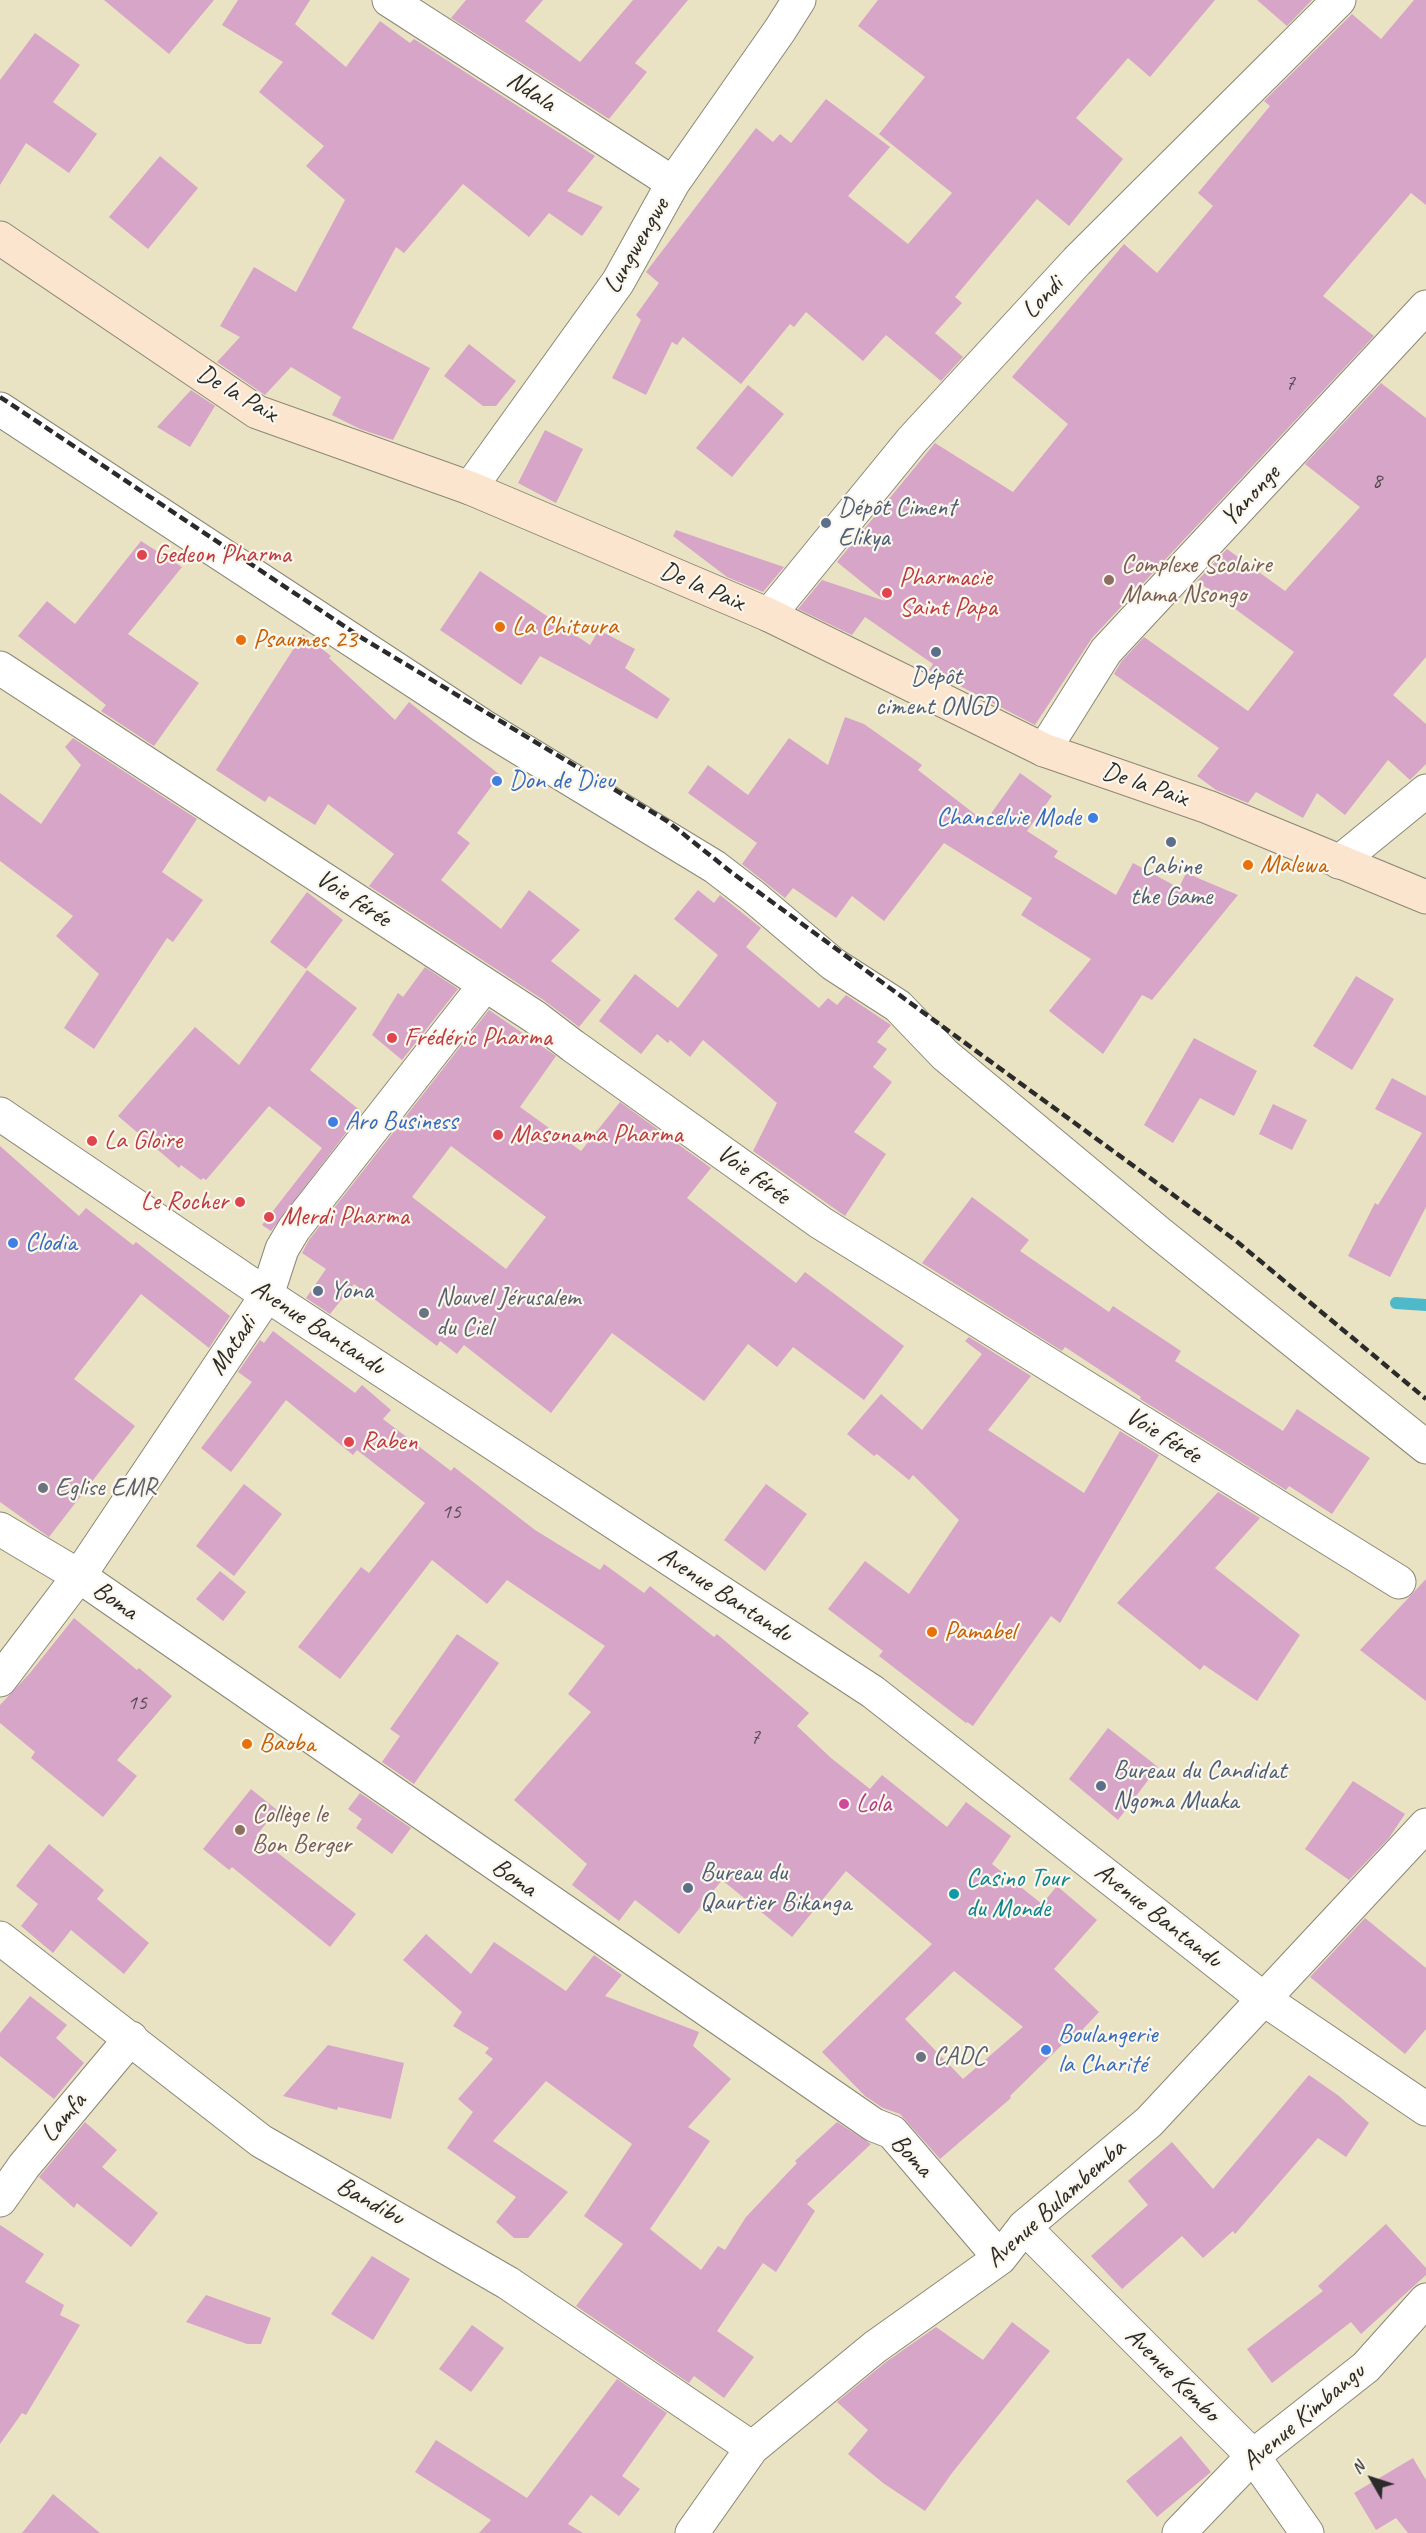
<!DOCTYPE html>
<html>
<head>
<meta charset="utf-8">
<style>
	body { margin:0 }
	#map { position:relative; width:1426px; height:2533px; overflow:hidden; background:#eae3c3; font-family:Caveat,sans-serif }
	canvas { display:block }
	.north { position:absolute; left:1342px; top:2449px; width:60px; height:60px; -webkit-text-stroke:4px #fbf7ec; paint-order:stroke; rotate:309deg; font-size:16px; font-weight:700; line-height:24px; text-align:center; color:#2b2b2b }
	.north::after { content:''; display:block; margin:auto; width:21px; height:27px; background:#2b2b2b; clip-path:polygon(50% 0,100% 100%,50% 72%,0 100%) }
</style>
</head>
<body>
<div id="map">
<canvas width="1426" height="2533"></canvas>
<div class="north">N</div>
</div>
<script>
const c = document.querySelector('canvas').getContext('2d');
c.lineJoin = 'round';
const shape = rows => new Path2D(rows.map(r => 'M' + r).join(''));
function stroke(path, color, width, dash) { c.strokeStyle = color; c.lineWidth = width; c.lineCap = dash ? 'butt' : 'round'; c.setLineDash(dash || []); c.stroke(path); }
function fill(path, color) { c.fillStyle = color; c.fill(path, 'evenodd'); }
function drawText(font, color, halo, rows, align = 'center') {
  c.font = font + ' Caveat,sans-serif'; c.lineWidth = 4.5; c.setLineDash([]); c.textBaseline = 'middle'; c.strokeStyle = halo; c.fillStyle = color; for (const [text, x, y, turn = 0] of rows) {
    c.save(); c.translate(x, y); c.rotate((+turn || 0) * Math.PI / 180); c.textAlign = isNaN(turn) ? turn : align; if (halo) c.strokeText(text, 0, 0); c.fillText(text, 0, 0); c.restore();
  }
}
const stream = shape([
	[1396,1303,1426,1305]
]);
const building = shape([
	[104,0,214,0,169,54],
	[238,0,310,0,295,24,346,67,380,21,410,43,414,39,595,156,567,191,603,207,582,236,549,213,529,237,463,184,404,253,396,247,352,328,430,368,393,440,360,429,332,415,341,397,291,367,265,395,217,362,240,337,220,326,254,267,296,292,345,200,306,166,324,146,259,92,283,62,222,25],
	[466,0,543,0,525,21,580,62,633,0,688,0,635,63,647,72,609,119,451,18],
	[878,0,1215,0,1150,77,1128,58,1076,118,1123,159,1069,226,1037,199,955,297,962,303,935,333,963,357,941,381,886,335,863,361,806,312,794,327,790,324,741,384,683,337,677,345,672,342,646,395,612,378,641,320,636,315,659,283,646,272,756,128,773,142,780,134,791,143,826,99,890,147,848,196,908,244,952,193,879,134,925,77,858,26],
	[1257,0,1312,0,1287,26],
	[1414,0,1426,0,1426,205,1411,193,1323,296,1374,336,1092,638,1035,725,929,670,933,664,865,617,852,635,798,609,822,580,885,601,837,562,935,443,1013,492,1068,424,1012,377,1124,244,1157,273,1213,206,1198,193,1270,106,1264,101,1352,14,1381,39],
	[35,33,80,65,53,102,97,134,69,173,26,143,0,185,0,80],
	[160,156,198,188,148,249,109,217],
	[469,344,516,381,496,406,483,406,444,376],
	[1381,383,1426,418,1426,657,1393,695,1426,724,1426,764,1410,780,1388,760,1345,815,1317,793,1303,818,1256,792,1248,803,1216,790,1197,776,1219,748,1114,674,1121,662,1144,637,1248,711,1294,652,1197,581,1227,549,1285,591,1360,507,1305,464],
	[748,385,784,414,732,477,696,448],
	[191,390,215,406,190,447,157,427],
	[545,430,583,449,556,503,518,483],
	[676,530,725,547,784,567,763,592,727,577,673,536],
	[141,541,182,567,128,634,199,683,154,746,101,711,106,705,18,636,47,601,75,624],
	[480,571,590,645,599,630,635,649,625,668,670,699,657,719,540,656,521,685,440,630],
	[303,634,331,656,329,658,395,720,409,702,500,775,457,833,470,843,441,880,501,929,529,890,580,930,551,961,601,1000,579,1027,545,1001,369,886,394,854,328,804,315,825,269,796,265,802,216,770],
	[845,717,864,724,922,765,918,770,985,822,1020,773,1052,796,1027,831,1058,851,1054,857,1116,895,1133,863,1179,888,1186,873,1238,895,1152,1000,1142,995,1103,1054,1049,1011,1091,959,1021,915,1032,898,944,843,884,921,852,896,836,918,793,888,785,898,742,864,757,843,688,793,708,765,748,795,789,738,828,765],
	[73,738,197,819,162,872,203,900,173,942,167,938,94,1049,64,1028,99,974,56,936,73,916,0,861,0,793,41,824,81,765,65,747],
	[698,890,714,903,720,895,761,928,746,947,819,1008,828,998,837,1005,846,995,891,1025,877,1042,887,1049,873,1067,892,1082,854,1132,886,1154,845,1216,753,1151,777,1103,703,1040,690,1057,670,1040,668,1043,657,1034,641,1054,599,1021,635,974,678,1008,718,955,674,919],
	[307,892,343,920,306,969,270,942],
	[425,967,458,989,402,1060,372,1035,398,993,403,997],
	[307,970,357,1008,310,1070,362,1112,271,1231,262,1225,322,1148,269,1106,206,1180,203,1178,201,1180,181,1165,179,1168,118,1116,195,1027,239,1065],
	[1356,976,1394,999,1352,1070,1313,1046],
	[489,1010,556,1056,520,1107,581,1151,620,1102,711,1168,687,1198,796,1283,805,1272,904,1346,864,1400,793,1347,777,1367,748,1344,704,1401,612,1333,551,1413,464,1345,457,1354,440,1341,437,1346,354,1284,330,1314,306,1298,326,1269,302,1253,309,1240],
	[451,1146,546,1217,506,1269,412,1197],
	[1194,1038,1257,1071,1234,1116,1200,1098,1173,1143,1144,1125],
	[1392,1078,1426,1096,1426,1207,1390,1277,1348,1256,1375,1203,1378,1205,1422,1133,1375,1109],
	[1273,1104,1307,1120,1292,1150,1259,1134],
	[0,1146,79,1216,86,1208,133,1245,136,1242,230,1316,209,1348,141,1294,74,1379,135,1426,49,1537,0,1502],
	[972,1197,1029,1240,1020,1251,1109,1312,1113,1306,1181,1351,1175,1361,1283,1431,1297,1409,1370,1458,1332,1514,1289,1486,1286,1490,1140,1399,1141,1397,1065,1347,1062,1351,922,1263],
	[273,1331,355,1393,362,1385,391,1410,383,1419,451,1471,454,1467,535,1530,600,1570,604,1564,644,1593,650,1586,714,1637,717,1634,809,1713,797,1726,831,1758,870,1789,882,1775,947,1827,966,1802,1011,1836,992,1864,1042,1904,1057,1886,1097,1920,1054,1969,1099,2012,1071,2042,1068,2039,1010,2096,1011,2098,940,2159,900,2114,883,2108,865,2096,822,2052,932,1944,846,1871,792,1937,722,1880,679,1934,635,1900,619,1921,572,1885,587,1864,514,1800,591,1712,568,1694,605,1646,507,1580,487,1604,432,1560,340,1679,298,1647,361,1567,369,1573,425,1503,357,1450,353,1455,286,1400,231,1472,201,1448,252,1382,238,1372,260,1340,264,1343],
	[954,1971,1023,2027,963,2079,905,2019],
	[969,1337,1031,1376,988,1430,1084,1493,1120,1431,1159,1455,1060,1623,1051,1616,973,1726,967,1722,966,1723,879,1656,883,1651,828,1609,865,1561,909,1594,959,1520,913,1475,909,1480,877,1454,874,1456,847,1434,881,1394,922,1430,982,1354,965,1341],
	[244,1484,282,1514,234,1576,196,1546],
	[766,1484,807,1514,765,1571,724,1540],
	[1218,1492,1260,1518,1215,1568,1300,1635,1257,1701,1204,1665,1200,1670,1117,1603],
	[220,1571,246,1592,223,1621,196,1599],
	[1426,1579,1426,1701,1360,1650],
	[74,1618,137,1670,139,1668,172,1696,117,1760,137,1776,103,1817,31,1758,35,1752,0,1723,0,1705,30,1673],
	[457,1634,499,1663,414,1784,382,1762,400,1736,390,1729],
	[1108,1728,1158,1767,1118,1820,1069,1779],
	[1353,1781,1405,1814,1389,1838,1349,1880,1305,1849],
	[251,1789,277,1810,256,1836,356,1914,330,1947,232,1867,229,1870,203,1849],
	[360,1793,411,1828,392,1854,356,1828,362,1819,348,1809],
	[49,1844,104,1890,97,1899,149,1943,124,1974,71,1930,53,1953,21,1926,38,1904,16,1886],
	[1365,1918,1426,1968,1426,2029,1405,2054,1310,1977],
	[426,1934,471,1974,494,1942,566,1991,594,1955,622,1975,605,1996,699,2032,693,2046,731,2079,688,2127,710,2141,650,2229,701,2270,718,2246,725,2250,746,2217,797,2163,795,2161,837,2122,871,2144,807,2204,815,2211,776,2272,763,2263,717,2331,754,2357,724,2398,694,2376,689,2383,576,2306,623,2244,584,2216,632,2144,546,2081,493,2141,568,2192,528,2238,514,2238,496,2222,516,2197,447,2148,473,2112,458,2099,493,2059,485,2053,489,2048,453,2026,462,2012,403,1960],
	[30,1996,67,2025,56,2038,84,2063,54,2099,0,2056,0,2033],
	[328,2045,404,2063,391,2119,338,2107,337,2110,283,2096],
	[1309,2075,1339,2096,1369,2123,1346,2157,1318,2138,1235,2234,1233,2231,1203,2258,1182,2236,1122,2289,1091,2256,1148,2205,1128,2181,1172,2142,1213,2189],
	[85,2122,117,2150,102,2167,158,2213,131,2247,77,2203,74,2208,39,2177],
	[1386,2224,1426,2268,1426,2275,1361,2334,1351,2322,1272,2383,1247,2349,1323,2291,1318,2286],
	[0,2225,44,2254,25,2282,64,2305,60,2315,80,2325,26,2415,22,2413,0,2444],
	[372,2256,410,2279,373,2340,331,2314],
	[206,2295,271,2318,261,2344,247,2344,186,2322],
	[1012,2322,1050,2351,952,2473,925,2511,883,2483,848,2454,868,2430,837,2402,886,2362,936,2327,983,2360],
	[472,2325,504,2348,471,2392,439,2369],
	[617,2379,667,2413,622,2476,640,2489,619,2516,591,2495,568,2524,583,2533,479,2533,491,2520,415,2472,436,2440,527,2498],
	[1181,2436,1211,2472,1157,2517,1126,2481],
	[1413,2458,1426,2480,1426,2533,1408,2533,1396,2518,1376,2530,1354,2493],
	[53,2494,100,2533,22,2533]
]);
const street = shape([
	[389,0,673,183],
	[0,409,483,726,715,867,754,897,833,964,898,1006,945,1055,1159,1233,1426,1447],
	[470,488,618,282,673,183,780,30,799,0],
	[769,615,912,440,1077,261,1339,0],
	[0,668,535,1017,573,1046,821,1223,1399,1582],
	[1044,750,1106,651,1426,307],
	[1339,862,1426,791],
	[0,1114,267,1295,873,1692,1265,2000,1426,2109],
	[0,1529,79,1576,874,2125,892,2132,1000,2258],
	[0,1680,79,1576,267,1295,282,1249,294,1229,485,985],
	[0,1938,261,2141,508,2283,752,2448],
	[0,2200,24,2166,131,2038],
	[1024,2227,1253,2456,1307,2533],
	[692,2533,752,2448,875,2347,1000,2258,1024,2227,1149,2122,1426,1825],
	[1179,2533,1253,2456,1366,2367,1426,2300]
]);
const secondary = shape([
	[0,238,257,412,470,488,769,615,1044,750,1208,807,1426,897]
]);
const rail = shape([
	[0,397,362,638,667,821,731,872,1235,1240,1426,1399]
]);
const markers = [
	[826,523,6,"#5c6f8a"],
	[142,555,6,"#e0444e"],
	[1109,580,6,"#8d6e63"],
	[887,593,6,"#e0444e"],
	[500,627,6,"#e8710a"],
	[241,640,6,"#e8710a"],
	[936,652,6,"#5c6f8a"],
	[497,781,6,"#3f7fe0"],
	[1093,818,6,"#3f7fe0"],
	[1171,842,6,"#5c6f8a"],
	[1248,865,6,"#e8710a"],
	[392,1038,6,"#e0444e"],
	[333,1122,6,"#3f7fe0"],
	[498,1135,6,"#e0444e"],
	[92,1141,6,"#e0444e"],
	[240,1202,6,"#e0444e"],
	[269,1217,6,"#e0444e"],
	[13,1243,6,"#3f7fe0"],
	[318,1291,6,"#5c6f8a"],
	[424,1313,6,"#6b7280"],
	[349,1442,6,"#e0444e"],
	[43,1488,6,"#6b7280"],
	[932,1632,6,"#e8710a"],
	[247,1744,6,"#e8710a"],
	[1101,1786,6,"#5c6f8a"],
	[844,1804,6,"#d1479c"],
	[240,1830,6,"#8d6e63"],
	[688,1888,6,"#5c6f8a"],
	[954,1894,6,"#0f9aa8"],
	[1046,2050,6,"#3f7fe0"],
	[921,2057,6,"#6b7280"]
];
const numberNames = [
	["7",1290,383],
	["8",1377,481],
	["15",451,1512],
	["15",137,1703],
	["7",755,1737]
];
const streetNames = [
	["Ndala",531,92,33],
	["Lungwengwe",637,246,-60],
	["Londi",1043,298,-47],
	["De la Paix",237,394,30],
	["Yanonge",1251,496,-47],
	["De la Paix",702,587,23],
	["De la Paix",1145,785,19],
	["Voie férée",353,899,33],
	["Voie férée",753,1175,36],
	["Avenue Bantandu",318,1328,33],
	["Matadi",233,1346,-56],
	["Voie férée",1163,1436,32],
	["Avenue Bantandu",725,1595,33],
	["Boma",115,1601,35],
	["Boma",514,1878,35],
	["Avenue Bantandu",1158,1916,38],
	["Lamfa",64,2118,-50],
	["Boma",911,2156,47],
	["Bandibu",370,2202,29],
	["Avenue Bulambemba",1056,2204,-42],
	["Avenue Kembo",1172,2375,45],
	["Avenue Kimbangu",1304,2417,-40]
];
const serviceNames = [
	["Dépôt Ciment",838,508],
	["Elikya",838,538],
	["Dépôt",936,677,"center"],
	["ciment ONGD",936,707,"center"],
	["Cabine",1171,867,"center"],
	["the Game",1171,897,"center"],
	["Yona",330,1291],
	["Bureau du Candidat",1113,1771],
	["Ngoma Muaka",1113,1801],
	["Bureau du",700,1873],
	["Qaurtier Bikanga",700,1903]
];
const healthNames = [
	["Gedeon Pharma",154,555],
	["Pharmacie",899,578],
	["Saint Papa",899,608],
	["Frédéric Pharma",404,1038],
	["Masonama Pharma",510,1135],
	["La Gloire",104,1141],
	["Le Rocher",228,1202,"right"],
	["Merdi Pharma",281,1217],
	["Raben",361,1442]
];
const educationNames = [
	["Complexe Scolaire",1121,565],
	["Mama Nsongo",1121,595],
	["Collège le",252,1815],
	["Bon Berger",252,1845]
];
const foodNames = [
	["La Chitoura",512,627],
	["Psaumes 23",253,640],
	["Malewa",1260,865],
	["Pamabel",944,1632],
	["Baoba",259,1744]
];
const shopNames = [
	["Don de Dieu",509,781],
	["Chancelvie Mode",1081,818,"right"],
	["Aro Business",345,1122],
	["Clodia",25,1243],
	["Boulangerie",1058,2035],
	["la Charité",1058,2065]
];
const worshipNames = [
	["Nouvel Jérusalem",436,1298],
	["du Ciel",436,1328],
	["Eglise EMR",55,1488],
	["CADC",933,2057]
];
const hotelNames = [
	["Lola",856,1804]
];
const cultureNames = [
	["Casino Tour",966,1879],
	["du Monde",966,1909]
];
stroke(stream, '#4ebac9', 12);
fill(building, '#d6a5c7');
stroke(street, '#8a8777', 35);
stroke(secondary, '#8a8777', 35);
stroke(street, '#fff', 33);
stroke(secondary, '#fce5cf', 33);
stroke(rail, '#2b2b2b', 4.5, [9, 4.5]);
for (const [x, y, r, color] of markers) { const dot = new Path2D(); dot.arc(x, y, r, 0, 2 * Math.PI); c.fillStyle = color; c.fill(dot); stroke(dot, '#fbf7ec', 2); }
drawText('22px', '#564a52', null, numberNames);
drawText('26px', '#2b2b2b', '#fbf7ec', streetNames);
drawText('26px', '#4e5e75', '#fbf7ec', serviceNames, 'left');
drawText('26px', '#be3a42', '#fbf7ec', healthNames, 'left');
drawText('26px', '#785e54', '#fbf7ec', educationNames, 'left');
drawText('26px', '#c56008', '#fbf7ec', foodNames, 'left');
drawText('26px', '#366cbe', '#fbf7ec', shopNames, 'left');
drawText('26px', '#5b616d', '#fbf7ec', worshipNames, 'left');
drawText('26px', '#b23c85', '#fbf7ec', hotelNames, 'left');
drawText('26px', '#0d838f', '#fbf7ec', cultureNames, 'left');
</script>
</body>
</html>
